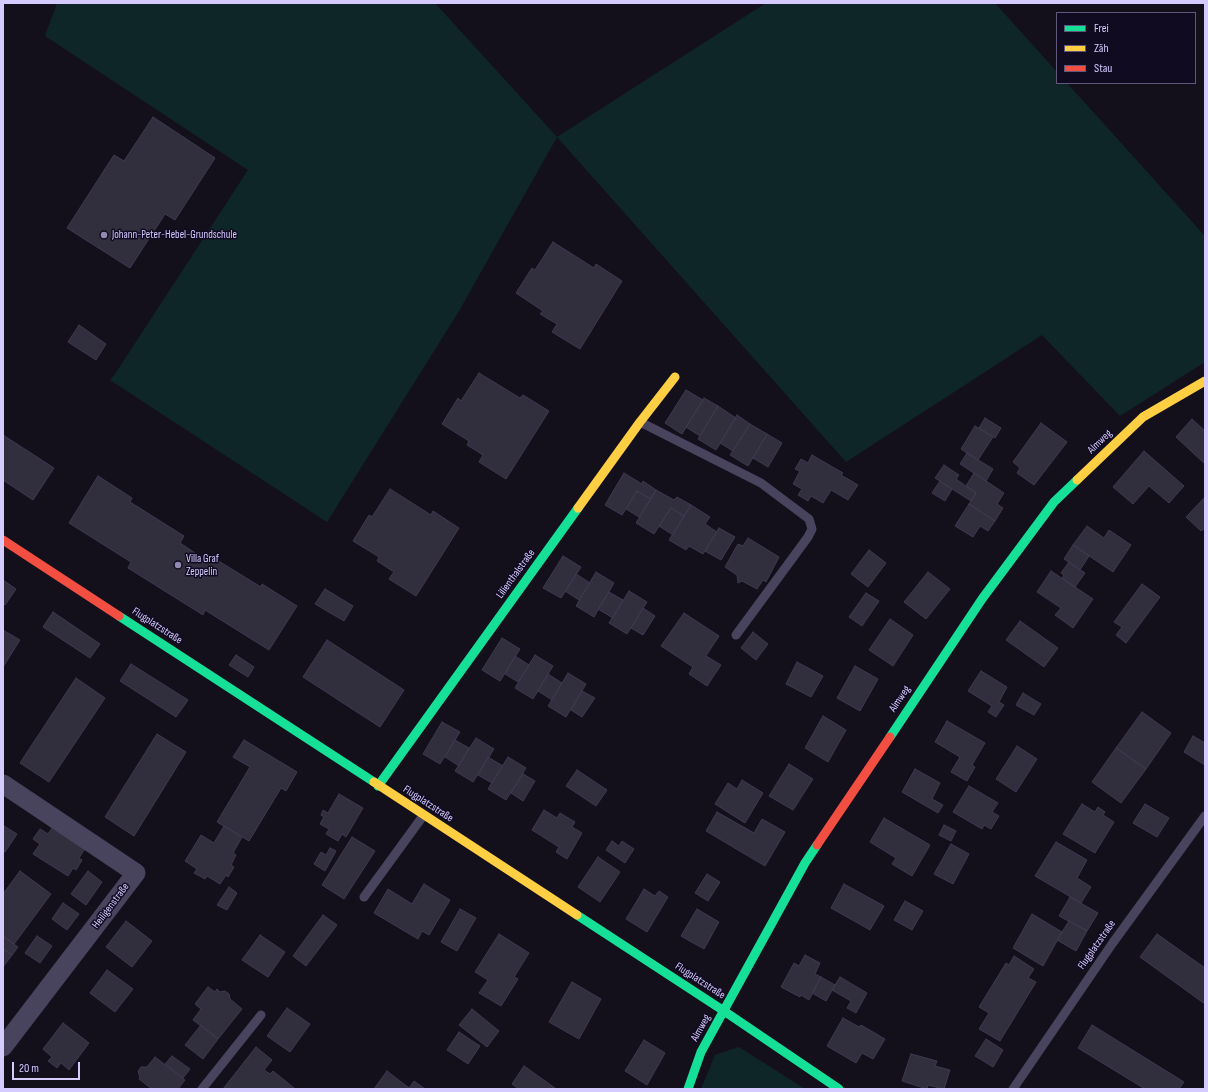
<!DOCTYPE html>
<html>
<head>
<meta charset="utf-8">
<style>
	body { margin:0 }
	#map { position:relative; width:1208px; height:1092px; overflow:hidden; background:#13101c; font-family:"Sofia Sans Condensed",sans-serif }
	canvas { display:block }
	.frame { position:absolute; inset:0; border:4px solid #d6cbff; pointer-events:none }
	.legend { position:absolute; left:1056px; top:12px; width:140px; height:72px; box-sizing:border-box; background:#110b21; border:1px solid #60587a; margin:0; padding:5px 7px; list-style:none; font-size:12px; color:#d6cbff }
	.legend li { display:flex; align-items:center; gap:8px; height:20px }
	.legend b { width:20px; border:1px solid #60587a }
	.scale { position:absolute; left:12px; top:1062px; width:68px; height:18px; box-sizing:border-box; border:2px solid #d6cbff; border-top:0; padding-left:5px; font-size:12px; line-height:14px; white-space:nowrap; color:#d6cbff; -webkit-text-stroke:3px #110b21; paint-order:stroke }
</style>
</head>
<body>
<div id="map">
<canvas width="1208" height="1092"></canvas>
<div class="frame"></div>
<ul class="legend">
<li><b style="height:5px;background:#16e098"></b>Frei</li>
<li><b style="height:5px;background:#ffcf43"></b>Zäh</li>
<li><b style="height:5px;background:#f24e42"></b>Stau</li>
</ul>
<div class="scale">20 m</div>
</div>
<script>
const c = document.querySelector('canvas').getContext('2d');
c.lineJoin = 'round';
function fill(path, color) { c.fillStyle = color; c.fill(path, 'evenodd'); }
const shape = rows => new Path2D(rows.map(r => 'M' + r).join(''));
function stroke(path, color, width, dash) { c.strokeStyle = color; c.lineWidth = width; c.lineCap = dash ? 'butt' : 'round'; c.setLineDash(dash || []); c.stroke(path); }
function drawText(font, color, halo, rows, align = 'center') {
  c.font = font + ' "Sofia Sans Condensed",sans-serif'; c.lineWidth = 3; c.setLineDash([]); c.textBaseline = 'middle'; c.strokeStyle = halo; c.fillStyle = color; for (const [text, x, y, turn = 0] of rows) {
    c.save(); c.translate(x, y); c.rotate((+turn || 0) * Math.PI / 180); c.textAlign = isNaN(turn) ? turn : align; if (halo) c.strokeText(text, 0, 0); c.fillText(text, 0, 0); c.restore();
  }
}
const green = shape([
	[57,3,435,3,557,137,766,3,995,3,1057,72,1057,83,1067,83,1205,236,1205,362,1120,416,1042,335,846,462,557,137,459,311,327,522,110,380,115,374,248,170,45,36],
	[739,1047,805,1089,701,1089,715,1055]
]);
const building = shape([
	[153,117,215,158,175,220,165,214,130,268,67,228,114,155,124,161,153,117],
	[553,242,594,268,596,264,622,281,580,349,552,332,557,324,540,314,543,311,516,293,532,268,535,270,553,242],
	[79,325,106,344,96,360,68,342,79,325],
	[479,373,520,398,523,395,549,411,506,479,479,462,483,455,467,445,469,441,442,424,458,398,461,401,479,373],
	[686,390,703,400,682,434,665,423,686,390],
	[704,398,718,406,700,436,686,427,704,398],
	[718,406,736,418,716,450,698,439,718,406],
	[737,415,750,424,733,451,720,443,737,415],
	[985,418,1001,428,995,438,979,428,985,418],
	[1192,419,1205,431,1205,464,1176,437,1192,419],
	[1041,423,1067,442,1034,485,1017,473,1020,468,1013,462,1041,423],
	[750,424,767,434,748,466,730,455,750,424],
	[975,426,993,437,978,460,961,449,975,426],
	[767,434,782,443,768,467,753,458,767,434],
	[3,435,54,468,33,500,3,480,3,435],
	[1144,451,1184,486,1169,503,1149,486,1133,504,1113,487,1144,451],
	[967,453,993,469,986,481,960,464,967,453],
	[812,455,843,473,841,475,858,485,848,500,831,490,823,503,811,496,808,501,798,495,802,489,793,484,800,471,795,469,801,459,808,463,812,455],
	[944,465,959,475,956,479,976,493,971,501,935,478,944,465],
	[624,473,642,484,643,481,656,490,651,499,637,491,622,515,605,505,624,473],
	[974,473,1004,493,997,504,1003,508,995,521,969,504,976,493,966,486,974,473],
	[98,476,132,498,130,502,184,536,180,543,204,559,207,554,261,587,262,584,297,606,269,650,205,610,203,615,128,568,131,562,69,523,98,476],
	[940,481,952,489,945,501,932,493,940,481],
	[390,489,431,515,433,511,459,528,416,596,389,579,394,572,377,561,379,557,353,541,369,515,372,517,390,489],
	[656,490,674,500,677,497,691,505,684,516,671,508,654,534,636,523,656,490],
	[637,491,651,499,639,517,626,509,637,491],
	[1205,497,1205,528,1201,531,1186,517,1205,497],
	[969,504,995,521,988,531,980,526,973,537,955,526,969,504],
	[691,505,710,517,705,524,717,532,703,554,689,546,686,550,669,540,691,505],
	[671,508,684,516,673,535,659,526,671,508],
	[1087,526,1104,538,1109,530,1131,545,1113,572,1073,545,1087,526],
	[719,528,735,537,721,560,705,551,719,528],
	[748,538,779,557,766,582,763,580,757,589,742,581,738,583,737,575,725,567,738,544,743,546,748,538],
	[1073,545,1089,556,1080,570,1064,559,1073,545],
	[869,550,886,563,868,587,851,574,869,550],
	[563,556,581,567,561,598,543,588,563,556],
	[1069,562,1085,573,1075,587,1062,578,1064,575,1061,573,1069,562],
	[1051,571,1093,599,1073,628,1055,615,1061,608,1037,592,1051,571],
	[596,572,614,583,594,617,576,606,596,572],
	[928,572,950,589,926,619,904,602,928,572],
	[576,574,590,583,579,600,565,591,576,574],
	[3,580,16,589,5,605,3,604,3,580],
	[1142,584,1160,597,1126,643,1116,635,1122,627,1114,622,1142,584],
	[325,589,353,606,344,621,315,604,325,589],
	[629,591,647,602,627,634,609,623,629,591],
	[609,592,623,600,613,618,598,609,609,592],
	[866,593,879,601,862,626,849,617,866,593],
	[643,608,655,616,643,635,631,628,643,608],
	[53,612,100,644,90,658,43,627,53,612],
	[684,613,719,636,706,656,721,665,707,686,689,674,693,667,661,646,684,613],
	[890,619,913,635,893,666,869,650,890,619],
	[1020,621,1058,648,1044,667,1006,640,1020,621],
	[3,630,20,640,3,667,3,630],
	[753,632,768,644,756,660,741,648,753,632],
	[502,638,520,649,500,681,482,670,502,638],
	[327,640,404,690,380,727,303,677,327,640],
	[236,655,254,667,248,677,229,665,236,655],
	[535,655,553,666,533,699,515,688,535,655],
	[515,656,529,665,518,682,505,674,515,656],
	[797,662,823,676,811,697,786,684,797,662],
	[131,664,188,700,176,717,120,681,131,664],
	[855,666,878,679,860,711,837,698,855,666],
	[981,671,1007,687,999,702,1004,705,996,717,988,712,992,706,968,691,981,671],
	[568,673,586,684,566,717,548,706,568,673],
	[548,674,562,683,552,700,538,691,548,674],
	[76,678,105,698,49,782,20,763,76,678],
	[582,691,595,698,582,717,571,710,582,691],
	[1023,693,1041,704,1034,715,1016,705,1023,693],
	[1142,712,1171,733,1146,769,1116,748,1142,712],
	[823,716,846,730,828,762,805,748,823,716],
	[947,721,985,743,972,765,975,767,967,781,951,772,960,757,935,742,947,721],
	[442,722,460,732,440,764,423,754,442,722],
	[157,734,186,752,134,836,105,817,157,734],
	[1193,736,1205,743,1205,765,1184,752,1193,736],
	[476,738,494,749,473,782,455,771,476,738],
	[244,740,297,772,286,791,281,788,249,841,217,822,250,767,233,757,244,740],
	[455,740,469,748,459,766,445,757,455,740],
	[1017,746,1037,759,1016,792,996,779,1017,746],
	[1116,748,1146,769,1121,803,1092,782,1116,748],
	[488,757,503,766,492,783,478,775,488,757],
	[508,757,526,768,506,800,488,789,508,757],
	[789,764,813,779,793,810,769,796,789,764],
	[915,769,940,783,932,799,943,805,938,813,902,792,915,769],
	[577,770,607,790,596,806,566,786,577,770],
	[523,774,535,781,523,801,511,793,523,774],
	[742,780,763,793,745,823,715,804,728,783,737,789,742,780],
	[969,786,998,803,992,812,999,816,991,829,984,825,982,829,953,812,969,786],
	[339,794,363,808,346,837,342,834,338,841,326,834,329,829,320,824,324,817,321,815,323,810,328,813,339,794],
	[1082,804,1095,812,1098,807,1105,812,1103,815,1114,822,1095,853,1063,834,1082,804],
	[1145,804,1169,818,1157,837,1133,823,1145,804],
	[544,810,557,818,560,813,575,822,572,827,582,833,567,859,556,852,559,847,532,830,544,810],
	[717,812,754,833,762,819,785,832,765,866,706,831,717,812],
	[884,818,930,845,912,876,892,864,896,858,870,842,884,818],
	[944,825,956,831,951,841,939,835,944,825],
	[4,826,17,834,5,852,3,851,4,826],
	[224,826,242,837,233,853,236,855,231,865,234,867,228,877,226,875,220,884,207,876,205,879,194,873,197,869,185,861,201,835,214,843,224,826],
	[53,827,86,847,79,858,82,860,76,870,73,868,68,876,33,854,40,844,33,839,40,829,48,834,53,827],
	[352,837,375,851,344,899,322,885,352,837],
	[612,841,619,846,622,841,634,849,625,863,606,850,612,841],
	[1056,842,1087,860,1077,878,1091,887,1081,903,1035,876,1056,842],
	[951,844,969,854,953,884,934,874,951,844],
	[330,848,336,851,325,871,314,864,321,852,326,855,330,848],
	[598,857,620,872,600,902,578,887,598,857],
	[20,871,51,894,14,944,3,936,3,894,20,871],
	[88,871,102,882,86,905,71,894,88,871],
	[707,874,720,882,708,901,695,893,707,874],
	[424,884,450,900,429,935,422,931,418,939,374,913,388,889,412,904,424,884],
	[844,884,884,906,870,930,831,908,844,884],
	[229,887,237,893,227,910,217,905,229,887],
	[644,889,655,896,659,891,668,897,647,932,626,919,644,889],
	[1070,897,1098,913,1087,931,1059,916,1070,897],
	[905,901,923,911,912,930,894,920,905,901],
	[63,903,79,914,67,930,52,919,63,903],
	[460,909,476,918,457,951,441,942,460,909],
	[697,909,719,922,704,949,681,936,697,909],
	[1032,914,1062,932,1043,966,1013,948,1032,914],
	[323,915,337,925,306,966,293,956,323,915],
	[126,921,152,941,132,967,106,947,126,921],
	[1069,921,1087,931,1076,951,1057,940,1069,921],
	[499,934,529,953,514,977,518,979,501,1006,479,993,488,980,475,972,499,934],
	[1157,934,1205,968,1205,1004,1140,957,1157,934],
	[260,935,285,952,268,977,242,960,260,935],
	[3,936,18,947,12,955,3,949,3,936],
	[37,936,52,946,40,963,25,953,37,936],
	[3,949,12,955,3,967,3,949],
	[805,955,820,963,815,974,821,977,809,1000,801,995,800,997,781,987,794,963,799,966,805,955],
	[1014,956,1034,969,1028,978,1036,982,1000,1041,979,1029,989,1013,979,1007,1006,963,1009,965,1014,956],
	[107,970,133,989,115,1012,90,993,107,970],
	[821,977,835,985,826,1001,812,993,821,977],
	[840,977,867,993,856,1013,847,1008,851,1001,832,990,840,977],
	[572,982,601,999,579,1039,549,1022,572,982],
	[208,987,215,992,217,989,220,992,225,991,229,994,230,999,242,1009,218,1039,193,1020,201,1009,195,1004,208,987],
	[287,1008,310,1024,290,1052,267,1036,287,1008],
	[472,1009,499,1031,487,1047,459,1025,472,1009],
	[843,1018,859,1027,861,1025,885,1039,873,1059,862,1053,856,1063,827,1046,843,1018],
	[63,1023,89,1043,69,1070,61,1063,57,1068,48,1061,52,1057,43,1049,63,1023],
	[201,1025,218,1039,203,1059,185,1045,201,1025],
	[1092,1025,1184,1082,1179,1089,1145,1089,1078,1048,1092,1025],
	[459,1032,480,1046,468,1064,447,1050,459,1032],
	[986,1039,1003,1050,993,1067,975,1056,986,1039],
	[644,1040,665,1053,647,1085,625,1071,644,1040],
	[256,1047,272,1060,264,1070,270,1074,273,1071,294,1088,293,1089,223,1089,256,1047],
	[911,1054,937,1061,935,1066,950,1070,944,1089,928,1085,927,1089,902,1081,911,1054],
	[172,1056,190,1069,183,1078,165,1064,172,1056],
	[155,1057,185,1080,178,1089,152,1089,139,1079,140,1077,138,1071,141,1067,147,1067,155,1057],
	[524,1066,555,1088,554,1089,519,1089,512,1084,524,1066],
	[387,1071,409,1088,414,1081,425,1089,374,1089,387,1071]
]);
const lane = shape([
	[640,422,761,483,809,519,812,529,808,537,736,635],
	[364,897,423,816],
	[202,1089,261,1015],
	[1013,1089,1112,944,1205,816]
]);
const street = shape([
	[3,784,136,873,3,1047]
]);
const fast = shape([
	[119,616,374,782],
	[890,737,982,599,1054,502,1077,480],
	[378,786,578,508],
	[577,915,724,1011,839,1089],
	[688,1089,701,1052,805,863,817,845]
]);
const slow = shape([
	[1077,480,1143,417,1205,381],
	[578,508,640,422,675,377],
	[374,782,577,915]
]);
const jam = shape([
	[3,540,119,616],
	[817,845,890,737]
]);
const markers = [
	[104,235,4,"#928ab0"],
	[178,565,4,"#928ab0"]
];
const poiNames = [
	["Johann-Peter-Hebel-Grundschule",112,235],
	["Villa Graf",186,559],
	["Zeppelin",186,572]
];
const streetNames = [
	["Almweg",1100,442,-44],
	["Lilienthalstraße",516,574,-54],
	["Flugplatzstraße",157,626,33],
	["Almweg",900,699,-56],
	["Flugplatzstraße",428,804,33],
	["Heiligenstraße",111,906,-53],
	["Flugplatzstraße",1097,945,-55],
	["Flugplatzstraße",700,981,33],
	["Almweg",701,1028,-61]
];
fill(green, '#0f2629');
fill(building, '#312e3e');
stroke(building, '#403951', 1);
stroke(lane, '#48445d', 9);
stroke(street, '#48445d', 19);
stroke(fast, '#16e098', 9);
stroke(slow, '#ffcf43', 9);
stroke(jam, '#f24e42', 9);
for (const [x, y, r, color] of markers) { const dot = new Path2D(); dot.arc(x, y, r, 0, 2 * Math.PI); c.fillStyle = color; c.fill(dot); stroke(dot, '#110b21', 1.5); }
drawText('11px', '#d6cbff', '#110b21', poiNames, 'left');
drawText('11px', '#d6cbff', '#110b21', streetNames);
</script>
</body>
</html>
